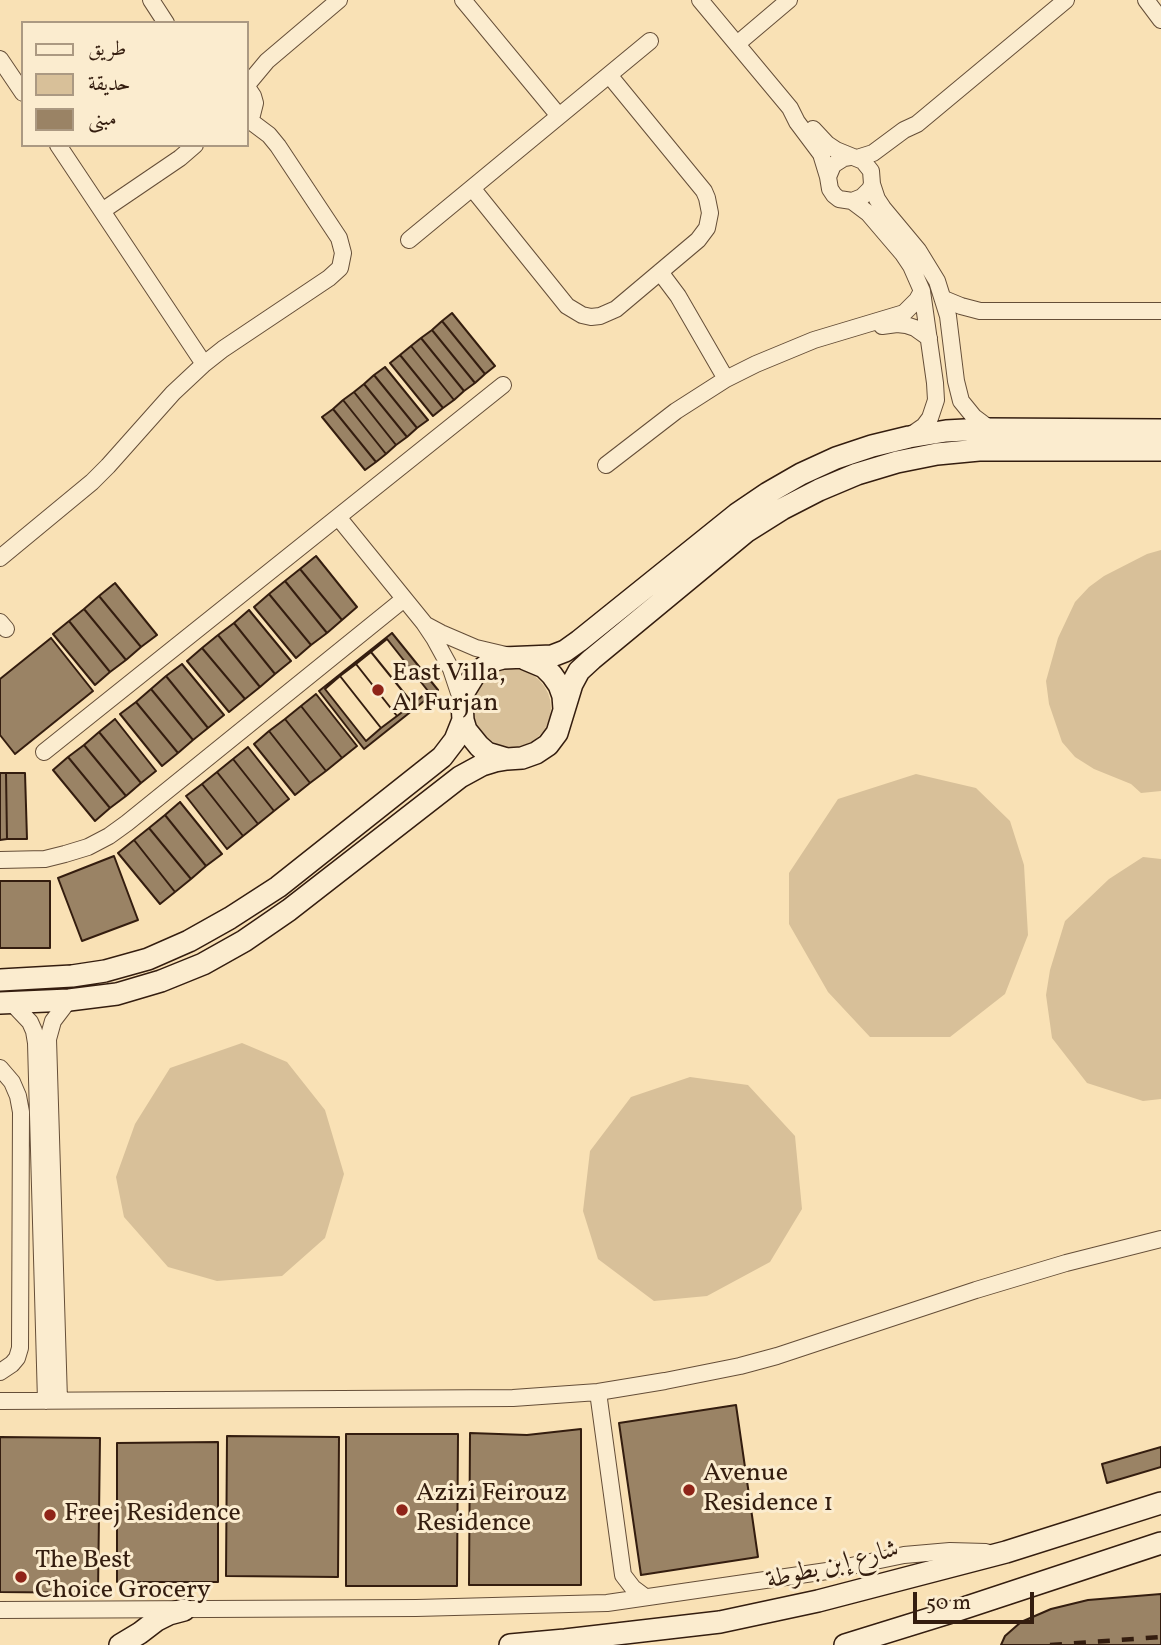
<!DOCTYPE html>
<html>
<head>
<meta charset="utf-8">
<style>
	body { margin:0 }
	#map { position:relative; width:1161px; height:1645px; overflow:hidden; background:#f9e1b5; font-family:Vollkorn,Amiri,serif }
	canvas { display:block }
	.legend { position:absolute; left:21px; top:21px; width:228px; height:126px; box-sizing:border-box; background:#fbeccf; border:2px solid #ab9982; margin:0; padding:9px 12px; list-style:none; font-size:21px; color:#341d0f }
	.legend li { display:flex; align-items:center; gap:14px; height:35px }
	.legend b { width:35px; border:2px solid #ab9982 }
	.scale { position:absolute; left:913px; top:1592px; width:121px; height:32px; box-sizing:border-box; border:4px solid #341d0f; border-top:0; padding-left:9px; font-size:21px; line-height:24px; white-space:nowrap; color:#341d0f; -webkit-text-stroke:5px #fbeccf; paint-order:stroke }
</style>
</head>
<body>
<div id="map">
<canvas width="1161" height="1645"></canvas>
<ul class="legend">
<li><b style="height:9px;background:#fbeccf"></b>طريق</li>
<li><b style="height:19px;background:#d8c099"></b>حديقة</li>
<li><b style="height:19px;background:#9a8365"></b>مبنى</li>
</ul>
<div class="scale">50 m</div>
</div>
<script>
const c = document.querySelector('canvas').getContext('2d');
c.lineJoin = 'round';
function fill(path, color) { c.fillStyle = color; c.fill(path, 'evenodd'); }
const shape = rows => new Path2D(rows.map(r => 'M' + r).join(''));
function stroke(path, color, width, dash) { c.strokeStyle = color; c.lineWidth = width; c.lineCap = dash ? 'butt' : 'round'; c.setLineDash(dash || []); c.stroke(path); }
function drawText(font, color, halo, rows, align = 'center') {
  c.font = font + ' Vollkorn,Amiri,serif'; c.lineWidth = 6; c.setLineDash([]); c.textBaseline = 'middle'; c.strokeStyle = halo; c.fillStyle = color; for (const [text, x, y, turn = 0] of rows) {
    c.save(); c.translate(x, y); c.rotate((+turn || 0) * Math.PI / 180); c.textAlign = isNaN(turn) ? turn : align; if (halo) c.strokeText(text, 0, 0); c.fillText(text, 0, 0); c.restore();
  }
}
const green = shape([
	[1161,550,1161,791,1141,793,1131,784,1094,769,1075,757,1062,742,1049,704,1046,681,1058,638,1075,602,1089,587,1104,576,1147,554],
	'473 708a39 39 0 1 1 78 0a39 39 0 1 1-78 0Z',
	[916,774,976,788,1010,821,1024,865,1028,935,1005,994,950,1037,870,1037,828,992,789,924,789,873,838,799],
	[1143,857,1161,859,1161,1099,1143,1101,1087,1083,1052,1038,1046,995,1050,970,1065,921,1109,879],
	[242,1043,287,1062,325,1110,344,1174,325,1238,282,1276,217,1281,168,1267,124,1217,116,1177,135,1124,170,1068],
	[690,1077,748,1085,795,1136,802,1209,770,1262,707,1296,654,1301,598,1259,583,1211,590,1151,631,1097]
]);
const building = shape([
	[452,313,495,366,485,374,442,321,452,313],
	[442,321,485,374,475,383,432,330,442,321],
	[432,330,475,383,464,391,421,338,432,330],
	[421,338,464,391,454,400,411,346,421,338],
	[411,346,454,400,443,408,400,355,411,346],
	[400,355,443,408,433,416,390,363,400,355],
	[385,367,428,420,417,428,374,375,385,367],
	[374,375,417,428,407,437,364,384,374,375],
	[364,384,407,437,396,445,354,392,364,384],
	[354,392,396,445,386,454,343,400,354,392],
	[343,400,386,454,376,462,333,409,343,400],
	[333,409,376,462,365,470,322,417,333,409],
	[316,556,357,607,342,620,300,569,316,556],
	[300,569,342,620,327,633,285,581,300,569],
	[285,581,327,633,311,645,269,594,285,581],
	[115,583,157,635,141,647,99,596,115,583],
	[269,594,311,645,296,658,254,607,269,594],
	[99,596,141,647,126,660,84,609,99,596],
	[84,609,126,660,110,672,69,621,84,609],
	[249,610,291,661,275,674,234,623,249,610],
	[69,621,110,672,95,685,53,634,69,621],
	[234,623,275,674,260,687,218,635,234,623],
	[392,633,438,690,364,749,319,691,392,633],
	[218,635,260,687,245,699,202,648,218,635],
	[51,638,93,691,15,754,0,735,0,679,51,638],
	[387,639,428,691,413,704,371,652,387,639],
	[202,648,245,699,229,712,187,661,202,648],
	[371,652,413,704,397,716,356,664,371,652],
	[182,664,224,715,208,728,166,676,182,664],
	[356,664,397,716,381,728,340,676,356,664],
	[166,676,208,728,193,740,151,689,166,676],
	[340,676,381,728,366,741,325,689,340,676],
	[151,689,193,740,178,753,136,702,151,689],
	[316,694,357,746,342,758,301,706,316,694],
	[136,702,178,753,162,766,120,714,136,702],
	[301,706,342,758,326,771,285,719,301,706],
	[115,719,156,771,141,783,99,732,115,719],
	[285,719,326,771,310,783,269,731,285,719],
	[269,731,310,783,295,795,254,744,269,731],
	[99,732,141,783,126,796,84,745,99,732],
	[84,745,126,796,110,808,68,757,84,745],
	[248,747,289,799,274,811,233,759,248,747],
	[68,757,110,808,95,821,53,770,68,757],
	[233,759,274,811,258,824,217,772,233,759],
	[217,772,258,824,243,836,202,784,217,772],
	[0,773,6,773,7,839,0,840,0,773],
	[6,773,25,773,27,839,7,839,6,773],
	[202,784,243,836,227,849,186,796,202,784],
	[180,802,222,854,206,866,165,815,180,802],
	[165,815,206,866,191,879,149,828,165,815],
	[149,828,191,879,175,892,134,840,149,828],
	[134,840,175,892,160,904,118,853,134,840],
	[114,856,138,920,82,941,58,878,114,856],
	[0,881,50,881,50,948,0,948,0,881],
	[736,1405,758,1557,641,1575,619,1423,736,1405],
	[581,1429,581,1585,469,1585,470,1433,527,1435,581,1429],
	[346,1434,458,1434,457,1586,346,1586,346,1434],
	[227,1436,339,1437,338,1577,226,1576,227,1436],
	[0,1437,100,1438,98,1593,0,1592,0,1437],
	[218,1442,218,1582,117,1582,117,1443,218,1442],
	[1161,1447,1161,1467,1107,1483,1102,1464,1161,1447],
	[1161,1594,1161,1645,1001,1645,1005,1636,1021,1622,1051,1609,1088,1600,1161,1594]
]);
const street = shape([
	[151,0,166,23],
	[463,0,559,116],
	[700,0,790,108,797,122,821,154,828,177],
	[1146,0,1161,20],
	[737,44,789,0],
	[0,59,23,93],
	[247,85,267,61,339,0],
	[247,87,253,96,255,103,252,115,247,121],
	[813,129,827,144,836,150,863,161,871,171,872,184,870,189,862,197,852,201,839,199,834,195,830,189,828,177,833,165,844,158,850,157],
	[58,145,204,364],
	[857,158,873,153,904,130,917,124,1066,0],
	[872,184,877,199,883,208,918,250,937,281,948,316,956,381,961,401,974,417,990,429],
	[472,188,567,306,582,315,591,317,600,316,616,309,698,240,707,228,710,213,707,198,704,191,609,75],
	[852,201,868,213,903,254,911,266,922,291,935,383,936,400,930,418,924,426,911,435],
	[102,211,180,158,195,145],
	[409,240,650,41],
	[660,272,678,296,726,379],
	[944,299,961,306,980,311,1161,311],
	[882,326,897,324,906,325,915,328,929,338],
	[606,465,676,411,726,379,756,364,814,340,904,313,917,300,922,291],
	[338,517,424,623,434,638,451,669,462,702],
	[0,558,92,482,108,466,173,393,204,364,223,349,329,278,340,268,343,253,339,238,278,146,269,135,249,120],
	[0,622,6,629],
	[426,625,441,633,476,648,510,656],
	[44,752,503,385],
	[0,860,45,859,65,854,88,847,109,836,127,823,404,599],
	[12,1003,30,1022,34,1031,36,1043,46,1401],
	[0,1068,12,1082,18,1096,21,1112,20,1348,17,1358,12,1364,0,1372],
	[598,1392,623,1575,633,1588,645,1597],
	[59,1400,48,1039,53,1021,69,1000],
	[0,1401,513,1398,598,1392,665,1381,740,1366,777,1356,976,1290,1066,1263,1161,1239],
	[0,1610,416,1608,607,1603,827,1571,904,1555,950,1551,986,1552]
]);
const secondary = shape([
	[525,659,544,667,552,675,559,685,563,696,564,709],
	[507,759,487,753,479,746,466,730,463,720,462,703,464,692,475,674,492,661,503,658,552,656,565,651,579,641,737,514,768,493,801,474,836,458,872,446,909,437,946,431,984,429,1161,430],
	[0,980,72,976,105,971,148,959,189,941,230,918,278,887,442,757,455,740,463,720],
	[0,1003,69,1000,117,994,161,981,203,964,244,941,289,910,460,777,482,765,495,761,507,759,522,758,536,753,548,745,557,733,572,684,579,671,592,659,747,531,782,509,819,490,857,474,897,462,937,454,979,450,1161,450],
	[120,1645,140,1633,157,1620,169,1614,184,1610],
	[510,1645,565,1640,720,1622,818,1601,1006,1552,1161,1503],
	[845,1645,958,1610,1161,1543]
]);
const rail = shape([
	[1050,1645,1161,1637]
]);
const markers = [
	[378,690,7,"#8f2418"],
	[689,1490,7,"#8f2418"],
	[402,1510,7,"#8f2418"],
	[50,1515,7,"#8f2418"],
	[21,1577,7,"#8f2418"]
];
const poiNames = [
	["East Villa,",392,675],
	["Al Furjan",392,705],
	["Avenue",703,1475],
	["Residence 1",703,1505],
	["Azizi Feirouz",416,1495],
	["Residence",416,1525],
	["Freej Residence",64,1515],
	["The Best",35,1562],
	["Choice Grocery",35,1592]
];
const streetNames = [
	["شارع إبن بطوطة",833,1567,-14]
];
fill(green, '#d8c099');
fill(building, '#9a8365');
stroke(building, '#341d0f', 2);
stroke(street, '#654e38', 18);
stroke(secondary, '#341d0f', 24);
stroke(street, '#fbeccf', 16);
stroke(secondary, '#fbeccf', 21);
stroke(rail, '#341d0f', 4.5, [12, 12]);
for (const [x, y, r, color] of markers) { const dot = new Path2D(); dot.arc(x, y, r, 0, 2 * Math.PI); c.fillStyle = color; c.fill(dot); stroke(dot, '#fbeccf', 2.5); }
drawText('26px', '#341d0f', '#fbeccf', poiNames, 'left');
drawText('26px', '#341d0f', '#fbeccf', streetNames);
</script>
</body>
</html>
